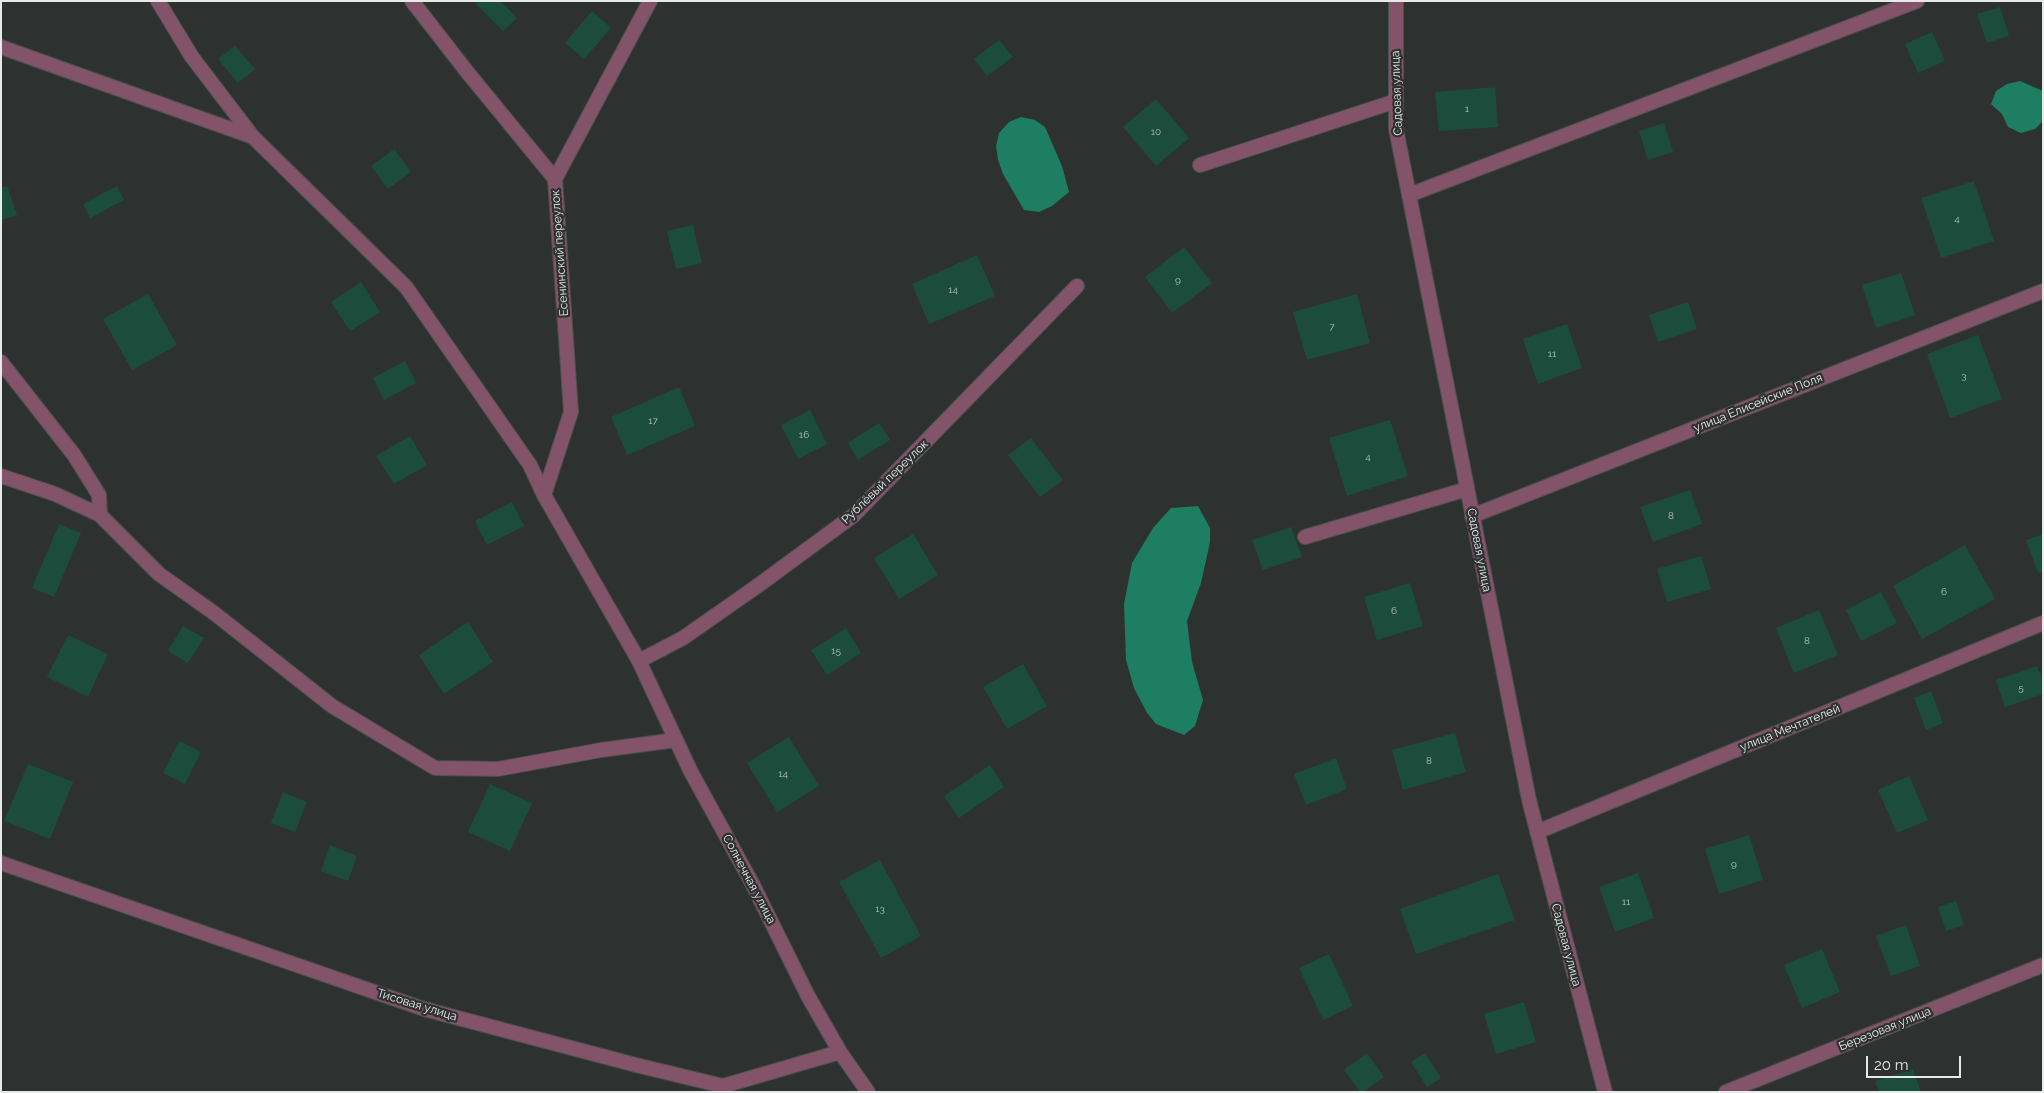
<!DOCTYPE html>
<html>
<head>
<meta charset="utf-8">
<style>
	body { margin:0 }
	#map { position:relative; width:2044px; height:1093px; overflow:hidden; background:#2d3230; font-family:Raleway,sans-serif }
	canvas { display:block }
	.frame { position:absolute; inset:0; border:2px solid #e6eae8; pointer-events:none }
	.scale { position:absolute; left:1866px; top:1056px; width:95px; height:22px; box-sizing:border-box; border:2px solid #e6eae8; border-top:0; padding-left:6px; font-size:15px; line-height:18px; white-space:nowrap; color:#e6eae8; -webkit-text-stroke:4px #2d3230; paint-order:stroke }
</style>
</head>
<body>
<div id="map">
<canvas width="2044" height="1093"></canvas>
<div class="frame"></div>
<div class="scale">20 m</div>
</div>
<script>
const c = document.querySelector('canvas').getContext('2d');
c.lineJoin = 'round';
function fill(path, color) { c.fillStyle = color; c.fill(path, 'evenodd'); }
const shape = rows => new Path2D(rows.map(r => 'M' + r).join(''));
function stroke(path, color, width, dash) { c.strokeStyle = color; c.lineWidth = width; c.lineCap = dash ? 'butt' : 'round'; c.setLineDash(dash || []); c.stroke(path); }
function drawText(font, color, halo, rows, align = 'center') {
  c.font = font + ' Raleway,sans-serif'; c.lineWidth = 4.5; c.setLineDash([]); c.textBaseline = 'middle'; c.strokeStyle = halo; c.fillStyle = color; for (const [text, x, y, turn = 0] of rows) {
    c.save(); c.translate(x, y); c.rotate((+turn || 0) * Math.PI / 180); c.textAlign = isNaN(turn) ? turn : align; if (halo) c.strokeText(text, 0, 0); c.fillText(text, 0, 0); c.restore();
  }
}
const water = shape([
	[2020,81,2043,91,2043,121,2035,129,2021,133,2008,127,2002,114,1991,104,1996,91,2007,84],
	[1021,117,1035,120,1045,127,1062,166,1069,192,1052,206,1039,212,1024,210,1003,174,998,160,996,146,999,133,1009,122],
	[1198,506,1210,528,1210,542,1201,583,1187,621,1192,662,1203,700,1195,726,1184,735,1156,724,1147,713,1134,688,1126,660,1124,604,1132,563,1153,528,1171,508]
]);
const building = shape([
	[479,1,501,1,517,18,503,31,476,4],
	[2000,7,2009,36,1987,43,1977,14],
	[592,11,611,28,584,59,565,43],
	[1932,32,1945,61,1918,73,1905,44],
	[999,40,1013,57,987,76,974,59],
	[235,46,255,69,238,83,218,59],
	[1495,87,1498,127,1439,131,1435,92],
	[1156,99,1189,138,1156,166,1123,127],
	[1664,123,1673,152,1648,160,1639,131],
	[394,149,411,172,388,189,371,166],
	[1974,181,1994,241,1941,258,1921,198],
	[7,186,17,215,1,220,1,188],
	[117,186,124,200,90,218,83,204],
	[693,225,702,263,676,269,667,231],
	[1184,247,1212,283,1172,313,1145,277],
	[977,255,995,296,929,324,912,284],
	[1901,273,1915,315,1876,328,1862,285],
	[361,282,380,312,350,331,331,302],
	[148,294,177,345,132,370,103,319],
	[1357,294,1370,343,1307,360,1293,312],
	[1688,302,1697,329,1658,342,1649,315],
	[1567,324,1582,368,1538,384,1523,339],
	[1978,335,2002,399,1950,418,1927,354],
	[405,361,416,383,384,400,373,378],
	[679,387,695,426,627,455,611,417],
	[810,410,827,444,798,459,781,425],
	[1390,420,1408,476,1347,496,1329,438],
	[879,423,890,440,858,460,848,443],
	[410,436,427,465,394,484,376,456],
	[1031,438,1063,480,1040,497,1008,455],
	[1690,490,1702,524,1653,542,1640,507],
	[512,502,524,526,487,545,475,521],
	[59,524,81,533,54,597,32,588],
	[1291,527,1302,557,1263,570,1252,540],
	[913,534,938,575,899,599,874,558],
	[2043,534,2043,571,2038,573,2026,540],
	[1965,545,1995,599,1922,639,1893,586],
	[1701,556,1711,589,1667,602,1657,569],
	[1410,583,1423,626,1377,640,1364,597],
	[1881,592,1897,623,1861,641,1846,610],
	[1819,610,1838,655,1794,673,1776,628],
	[468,622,493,662,444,694,419,655],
	[183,626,204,638,188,663,168,651],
	[846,628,861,653,827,675,811,650],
	[68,635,108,654,88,697,47,677],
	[1023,664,1047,706,1007,729,983,687],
	[2037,666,2043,682,2043,694,2005,707,1996,680],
	[1931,691,1943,723,1926,730,1914,698],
	[1455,733,1466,772,1403,790,1392,750],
	[789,737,819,786,777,812,747,763],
	[179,741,201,752,185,784,163,773],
	[1336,758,1347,789,1306,805,1294,774],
	[28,764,73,782,50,839,4,821],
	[990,765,1004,787,959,818,944,796],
	[1909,776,1928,820,1897,833,1878,790],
	[490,784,532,803,510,851,468,832],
	[283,792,307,802,295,832,271,823],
	[1749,835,1763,880,1719,894,1705,849],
	[330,845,357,856,348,881,321,871],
	[880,860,921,936,881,958,839,882],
	[1638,873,1654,918,1615,932,1599,887],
	[1498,874,1515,920,1416,954,1400,909],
	[1956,901,1964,925,1946,931,1938,907],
	[1906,925,1920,966,1891,976,1876,936],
	[1822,949,1840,992,1802,1008,1784,965],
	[1329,954,1353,1006,1323,1020,1299,968],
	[1524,1002,1536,1042,1496,1054,1484,1014],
	[1367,1053,1384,1077,1363,1092,1360,1092,1344,1070],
	[1425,1053,1441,1078,1427,1087,1411,1062],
	[1913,1069,1921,1092,1879,1092,1875,1081]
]);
const service = shape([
	[158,1,192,57,253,137],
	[412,1,468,73,555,179],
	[1200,165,1396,101],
	[1409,195,1917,1],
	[1,362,74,455,99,495,100,515,159,574,214,613,332,706,435,768,498,769,601,750,676,740],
	[1305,537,1467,489]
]);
const minor = shape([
	[1396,1,1396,129,1529,800,1605,1092],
	[1,47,253,137,406,287,530,465,544,495,639,661,691,772,753,885,808,996,840,1052,868,1092],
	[1,476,55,494,100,515],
	[544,495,571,412,555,179,650,1],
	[1472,516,2043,291],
	[639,661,683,638,756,587,854,515,1077,286],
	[1537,832,2043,623],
	[1,863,424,1009,636,1065,723,1086,840,1052],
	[1726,1092,2043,965]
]);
const numberNames = [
	["1",1467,109],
	["10",1156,132],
	["4",1957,219],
	["9",1178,280],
	["14",953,290],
	["7",1332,327],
	["11",1552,354],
	["3",1964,376],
	["17",653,421],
	["16",804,435],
	["4",1368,457],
	["8",1671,516],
	["6",1944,592],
	["6",1394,611],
	["8",1807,641],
	["15",836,651],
	["5",2021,688],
	["8",1429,761],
	["14",783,774],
	["9",1734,864],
	["11",1626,902],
	["13",880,909]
];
const streetNames = [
	["Садовая улица",1397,93,-92],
	["Есенинский переулок",560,253,-94],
	["улица Елисейские Поля",1758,403,-22],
	["Рублёвый переулок",885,482,-44],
	["Садовая улица",1479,550,79],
	["улица Мечтателей",1790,728,-22],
	["Солнечная улица",749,879,62],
	["Садовая улица",1566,945,75],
	["Тисовая улица",417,1005,17],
	["Березовая улица",1885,1029,-22]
];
fill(water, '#1d7e61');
fill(building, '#1c4c3c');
stroke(service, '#4b4f4d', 16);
stroke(minor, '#4b4f4d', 16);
stroke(service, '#83536a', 14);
stroke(minor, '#83536a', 14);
drawText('10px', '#b4c2bd', null, numberNames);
drawText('12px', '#e6eae8', '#2d3230', streetNames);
</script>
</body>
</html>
